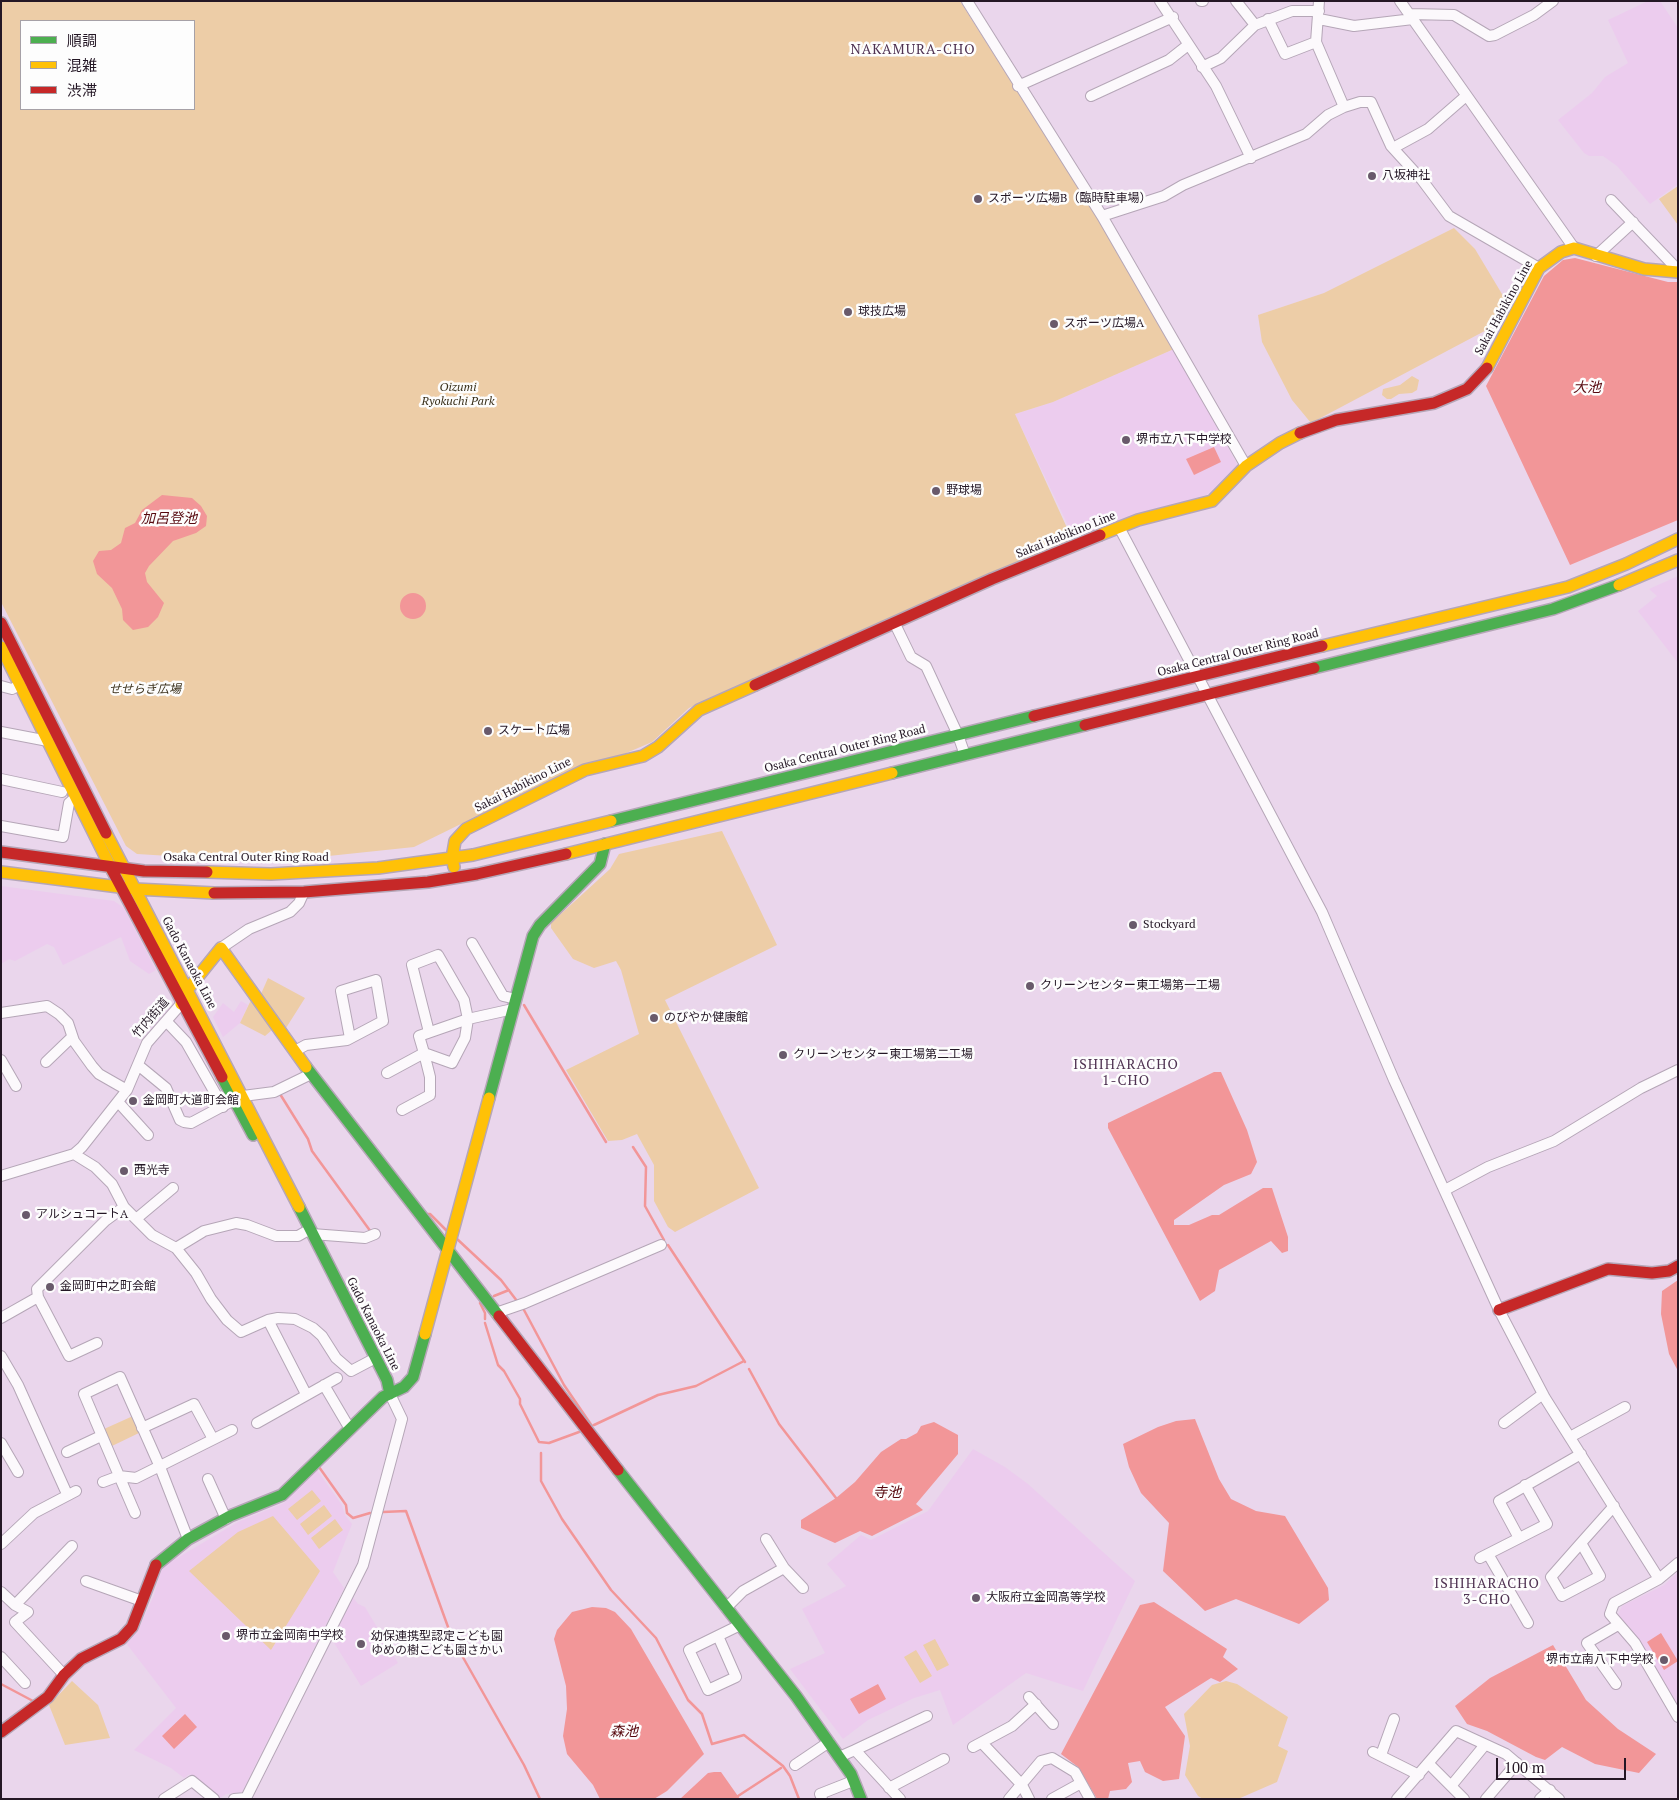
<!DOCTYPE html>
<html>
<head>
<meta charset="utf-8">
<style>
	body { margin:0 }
	#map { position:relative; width:1679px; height:1800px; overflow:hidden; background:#ead6ec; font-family:"PT Serif","Noto Sans JP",serif }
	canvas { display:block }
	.frame { position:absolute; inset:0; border:2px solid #241725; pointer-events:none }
	.legend { position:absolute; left:20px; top:20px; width:175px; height:90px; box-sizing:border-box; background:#fdfdfd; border:1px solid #a6a1a7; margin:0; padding:6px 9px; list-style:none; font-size:15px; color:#241725 }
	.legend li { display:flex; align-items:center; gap:10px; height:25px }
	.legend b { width:25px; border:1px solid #a6a1a7 }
	.scale { position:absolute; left:1496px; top:1758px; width:130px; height:22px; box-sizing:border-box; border:2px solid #241725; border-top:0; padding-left:6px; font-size:15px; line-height:18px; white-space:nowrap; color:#241725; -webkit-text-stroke:4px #fdfdfd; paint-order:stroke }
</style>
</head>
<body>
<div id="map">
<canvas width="1679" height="1800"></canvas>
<div class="frame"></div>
<ul class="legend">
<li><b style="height:6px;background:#4caf50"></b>順調</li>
<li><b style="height:6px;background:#ffc107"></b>混雑</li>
<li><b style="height:6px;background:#c62828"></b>渋滞</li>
</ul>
<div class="scale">100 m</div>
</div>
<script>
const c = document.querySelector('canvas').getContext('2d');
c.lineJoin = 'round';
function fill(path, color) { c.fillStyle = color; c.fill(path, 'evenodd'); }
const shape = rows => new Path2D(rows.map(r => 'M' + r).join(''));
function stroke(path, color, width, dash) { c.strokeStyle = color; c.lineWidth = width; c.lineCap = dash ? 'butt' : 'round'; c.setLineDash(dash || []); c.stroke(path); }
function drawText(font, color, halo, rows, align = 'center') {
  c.font = font + ' "PT Serif","Noto Sans JP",serif'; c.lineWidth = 5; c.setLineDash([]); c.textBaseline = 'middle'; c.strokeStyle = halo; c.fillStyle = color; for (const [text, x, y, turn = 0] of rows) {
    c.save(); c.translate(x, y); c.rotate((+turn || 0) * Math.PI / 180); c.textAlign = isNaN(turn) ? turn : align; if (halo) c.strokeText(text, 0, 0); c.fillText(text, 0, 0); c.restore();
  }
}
const built = shape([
	[1648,1,1660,1,1678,28,1678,184,1650,204,1617,166,1603,156,1589,156,1584,153,1558,120,1592,93,1605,77,1628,63,1608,20],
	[1174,349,1238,466,1212,493,1075,540,1015,414,1053,402],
	[1678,576,1678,663,1638,611,1657,596,1649,589],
	[1,886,114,901,124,908,156,970,149,974,130,961,121,937,63,965,54,947,47,944,15,961,9,959,1,964],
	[241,1001,248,1005,240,1023,223,1037,213,1017,223,1003,234,1012],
	[973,1449,1005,1467,1028,1484,1135,1581,1083,1691,1026,1673,953,1725,940,1690,914,1698,868,1720,843,1739,790,1669,825,1653,802,1609,846,1586,827,1564,861,1535,871,1540,928,1511],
	[317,1470,342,1505,345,1515,352,1524,333,1572,344,1588,242,1792,226,1794,219,1799,190,1774,184,1778,171,1768,134,1750,176,1708,126,1643,139,1628,154,1595,162,1567,238,1522,284,1503],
	[1678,1572,1678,1705,1635,1634,1618,1615,1622,1606,1664,1585],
	[352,1596,358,1604,365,1607,398,1663,361,1686,331,1638]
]);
const green = shape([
	[1,1,960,1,1140,285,1174,349,1053,402,1015,414,1073,541,811,652,689,708,652,742,465,822,414,847,319,857,219,859,137,854,126,846,1,602],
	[21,21,194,21,194,109,21,109],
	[1678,186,1678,225,1659,199],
	[1454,228,1475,249,1508,304,1496,325,1311,423,1292,400,1262,342,1258,315,1324,293],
	[1412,376,1419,380,1417,390,1412,393,1399,394,1391,399,1387,399,1382,395,1383,389,1400,385],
	[722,831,777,945,665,1000,759,1188,675,1232,668,1227,654,1201,654,1165,637,1134,622,1140,608,1141,566,1070,639,1034,621,970,616,961,594,968,573,959,551,928,551,923,610,869,619,854],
	[268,978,305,998,286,1028,261,994],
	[251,1000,272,1030,265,1036,240,1023],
	[133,1416,141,1432,112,1446,104,1429],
	[312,1490,321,1501,297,1520,288,1509],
	[324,1505,332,1516,308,1535,300,1524],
	[273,1516,320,1571,271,1650,189,1571,238,1532],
	[335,1519,343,1530,319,1549,311,1538],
	[935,1639,949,1665,937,1671,923,1645],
	[916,1650,932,1676,920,1683,904,1657],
	[72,1681,98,1705,110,1738,65,1745,49,1705],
	[1226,1681,1237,1684,1288,1717,1278,1746,1288,1751,1277,1782,1238,1799,1203,1799,1198,1796,1185,1775,1190,1746,1184,1714,1212,1685]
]);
const water = shape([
	[1575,258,1668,282,1678,282,1678,520,1570,565,1486,386,1544,276,1563,260],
	[1214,447,1221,462,1194,475,1186,459],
	[162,495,192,498,201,506,207,516,206,526,196,533,173,541,149,566,145,573,147,582,164,603,158,617,148,627,133,630,123,620,122,609,112,588,97,574,93,561,99,551,111,550,121,543,125,528,135,523,142,510],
	'400 606a13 13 0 1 1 26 0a13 13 0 1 1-26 0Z',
	[1214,1072,1221,1072,1247,1130,1257,1162,1251,1174,1224,1185,1174,1220,1174,1225,1189,1225,1212,1215,1219,1215,1263,1188,1272,1188,1288,1237,1288,1251,1282,1253,1271,1241,1219,1270,1215,1291,1200,1301,1108,1128,1108,1123],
	[1678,1280,1678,1371,1669,1354,1661,1314,1662,1291],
	[1195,1419,1219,1479,1231,1499,1256,1511,1285,1516,1328,1588,1329,1600,1299,1624,1236,1599,1205,1611,1163,1571,1169,1523,1141,1493,1129,1467,1123,1444,1158,1427,1176,1421],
	[934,1422,958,1435,958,1454,916,1504,923,1510,872,1536,860,1531,835,1543,801,1528,801,1520,836,1498,855,1482,881,1452,901,1439,906,1439,917,1433,921,1426],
	[1154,1602,1227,1649,1223,1657,1238,1669,1220,1682,1211,1678,1165,1707,1185,1736,1179,1779,1163,1781,1145,1772,1140,1761,1128,1763,1132,1782,1126,1789,1110,1791,1108,1799,1097,1799,1078,1767,1061,1754,1140,1605],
	[592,1607,606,1608,615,1612,631,1629,704,1754,667,1791,654,1799,600,1799,593,1785,567,1754,563,1736,567,1709,566,1686,554,1639,557,1630,572,1612],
	[1661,1633,1678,1661,1664,1670,1647,1642],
	[1553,1645,1586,1700,1618,1729,1656,1754,1639,1773,1595,1764,1562,1747,1545,1760,1536,1757,1487,1731,1467,1724,1455,1706,1490,1678],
	[878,1684,886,1699,859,1714,850,1699],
	[185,1714,197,1727,174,1749,162,1736],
	[714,1772,721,1772,740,1799,680,1799,708,1773]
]);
const stream = shape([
	[524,1005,606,1142],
	[280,1094,308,1139,312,1151,371,1232],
	[633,1147,646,1167,645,1206,664,1240],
	[425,1214,430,1214,447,1231],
	[456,1238,501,1280,517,1301],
	[668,1245,745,1362],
	[494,1296,509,1290],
	[480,1303,485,1313,485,1319],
	[524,1310,564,1385,592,1426],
	[485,1323,498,1365,504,1371,520,1399,520,1404,539,1442,549,1443,579,1432],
	[749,1369,779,1424,836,1498],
	[594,1425,658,1395,696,1386,744,1361],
	[541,1453,541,1481,562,1519,611,1590,656,1638,688,1700,702,1714,712,1744,744,1735,783,1766,790,1776,799,1799],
	[319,1467,346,1505,347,1513,353,1518,370,1513],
	[383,1512,406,1511,452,1638,524,1765,540,1799],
	[1,1684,33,1701],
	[738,1796,781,1768]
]);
const street = shape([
	[967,1,1102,216,1246,466],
	[1160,1,1216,86,1251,158],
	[1201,1,1203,1],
	[1236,1,1255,25],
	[1319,1,1316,42,1344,107],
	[1400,1,1574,248],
	[1410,14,1454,15,1489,36,1495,35,1534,15,1553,1],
	[1268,19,1285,54,1316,42],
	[1319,19,1354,26,1413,19],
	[1202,67,1221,58,1255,25,1292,11,1319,11],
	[1018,86,1173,17],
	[1091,96,1169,60,1188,45],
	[1393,148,1428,129,1466,96],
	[1611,200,1678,270],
	[1102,216,1164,196,1183,185,1306,134,1328,115,1344,107,1360,102,1371,102,1391,146,1422,180,1449,216,1539,268],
	[1596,256,1633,222],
	[1120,529,1322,912,1394,1080,1499,1310,1545,1398,1659,1579,1614,1603,1610,1614,1635,1643,1678,1717],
	[895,624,911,657,926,666,958,735,965,755],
	[1,686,12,689,26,682],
	[1,732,48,741],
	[1,779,62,792],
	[1,826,63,837,69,803,76,797],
	[472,943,503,996,516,999],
	[221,948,249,929,290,912,299,903,304,892],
	[1,1013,47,1006,59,1014,68,1023,74,1041,92,1066,99,1074,127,1090],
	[167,1022,186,1042,223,1107],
	[429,1032,412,965,438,955,464,1000,468,1019,465,1038,452,1063,424,1053,419,1036,468,1019,513,1009],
	[295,1051,306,1045,347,1040,383,1021,376,980,341,991,350,1038],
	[1,1060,16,1086],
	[46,1062,72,1037],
	[138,1065,166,1088,180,1120,184,1122,191,1123,234,1100],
	[387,1073,424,1053,430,1077,430,1095,402,1110],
	[243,1096,274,1092,311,1074],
	[119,1103,148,1135],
	[74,1154,95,1167,112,1184,124,1207],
	[1,1176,74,1154,82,1147,127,1090,147,1043,181,1004],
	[1445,1190,1488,1167,1554,1141,1641,1088,1678,1070],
	[136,1219,173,1188],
	[312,1234,365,1238,375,1234],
	[176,1248,204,1231,236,1223,247,1225,276,1236,298,1236,305,1232],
	[38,1297,69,1356,97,1343],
	[496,1313,525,1303,661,1245],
	[1,1318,38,1297,37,1289,105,1221,124,1207,152,1235,176,1248,196,1273,211,1299,227,1320,241,1332,268,1320,278,1318,295,1319,313,1328,322,1336,336,1358,351,1371,370,1361],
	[268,1320,306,1394],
	[1,1356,18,1385,67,1494],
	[324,1385,347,1424],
	[257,1423,337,1378],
	[1504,1423,1543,1394],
	[142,1428,194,1404,213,1439],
	[1570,1437,1625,1407],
	[1,1443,18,1472],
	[67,1452,101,1436],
	[208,1479,226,1519],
	[103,1482,119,1476,136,1478,232,1430],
	[135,1513,84,1394,120,1377,160,1467,188,1539],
	[1519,1538,1499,1501,1581,1454],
	[766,1539,784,1568,803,1588],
	[1581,1543,1600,1576,1562,1596,1551,1577,1581,1543,1614,1506],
	[1,1544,34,1513,76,1491],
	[1488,1554,1528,1623],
	[1480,1558,1547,1524,1525,1485],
	[1659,1579,1678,1563],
	[86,1581,142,1601],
	[1,1592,15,1605,28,1612,15,1622,64,1675],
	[15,1605,72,1546],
	[726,1608,743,1591,784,1568],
	[718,1636,736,1677,708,1690,689,1650,740,1625],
	[1,1657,25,1683],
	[1616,1684,1587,1643,1618,1625],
	[1029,1697,1053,1724],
	[982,1743,1022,1785,1029,1799],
	[973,1747,1012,1726,1036,1704],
	[855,1750,927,1716],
	[1373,1752,1419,1775],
	[1381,1755,1394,1719],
	[839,1757,855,1750,900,1799],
	[1429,1764,1464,1799],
	[795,1765,829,1742],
	[1451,1786,1484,1746],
	[889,1788,944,1759],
	[164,1799,192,1781,214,1799],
	[234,1799,246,1798,363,1565,402,1419,390,1394],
	[822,1799,820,1794,853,1781],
	[1009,1799,1041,1761,1052,1758,1075,1772,1090,1799],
	[1052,1799,1081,1783],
	[1397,1799,1456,1731,1506,1754,1559,1799],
	[1486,1799,1517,1763],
	[1540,1799,1550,1790]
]);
const fast = shape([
	[1314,668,1553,609,1619,585],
	[892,773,1085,725],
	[611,821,1034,716],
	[306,1067,499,1316],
	[222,1077,253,1135],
	[489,1098,533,936,540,925,600,864,605,844],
	[299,1207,387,1380,390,1394],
	[618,1470,796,1696,851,1774,861,1799],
	[156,1565,188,1539,230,1516,282,1495,383,1397,404,1387,413,1377,425,1334]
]);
const slow = shape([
	[1487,368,1539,268,1561,252,1574,248,1644,269,1678,272],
	[1100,535,1138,520,1212,501,1246,466,1280,443,1300,433],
	[1619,585,1678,560],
	[1322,646,1568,587,1626,564,1678,539],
	[1,647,112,870],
	[106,833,299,1207],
	[566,854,892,773],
	[454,867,452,858,455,841,466,829,585,770,643,756,658,747,699,710,755,685],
	[1,872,135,889,214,893],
	[207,872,271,874,378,868,473,855,611,821],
	[181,1004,188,989,221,948,306,1067],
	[425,1334,489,1098]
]);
const jam = shape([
	[1300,433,1336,420,1434,403,1467,389,1487,368],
	[1,623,106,833],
	[755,685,992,579,1100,535],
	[1034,716,1322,646],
	[1085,725,1314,668],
	[1,852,144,871,207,872],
	[112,870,222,1077],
	[214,893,304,892,428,882,477,874,566,854],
	[1499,1310,1608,1269,1652,1273,1669,1271,1678,1266],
	[499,1316,618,1470],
	[1,1732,48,1697,64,1675,81,1659,121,1639,132,1627,156,1565]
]);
const markers = [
	[1372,176,5,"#695a6b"],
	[978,199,5,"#695a6b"],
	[848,312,5,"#695a6b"],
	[1054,324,5,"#695a6b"],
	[1126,440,5,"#695a6b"],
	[936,491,5,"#695a6b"],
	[488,731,5,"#695a6b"],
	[1133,925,5,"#695a6b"],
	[1030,986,5,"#695a6b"],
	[654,1018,5,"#695a6b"],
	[783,1055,5,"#695a6b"],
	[133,1101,5,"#695a6b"],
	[124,1171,5,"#695a6b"],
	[26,1215,5,"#695a6b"],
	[50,1287,5,"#695a6b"],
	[976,1598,5,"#695a6b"],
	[226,1636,5,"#695a6b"],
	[361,1644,5,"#695a6b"],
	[1664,1660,5,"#695a6b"]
];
const poiNames = [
	["八坂神社",1382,176],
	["スポーツ広場B（臨時駐車場）",988,199],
	["球技広場",858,312],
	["スポーツ広場A",1064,324],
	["堺市立八下中学校",1136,440],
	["野球場",946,491],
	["スケート広場",498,731],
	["Stockyard",1143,925],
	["クリーンセンター東工場第一工場",1040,986],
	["のびやか健康館",664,1018],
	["クリーンセンター東工場第二工場",793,1055],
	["金岡町大道町会館",143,1101],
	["西光寺",134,1171],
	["アルシュコートA",36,1215],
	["金岡町中之町会館",60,1287],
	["大阪府立金岡高等学校",986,1598],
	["堺市立金岡南中学校",236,1636],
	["幼保連携型認定こども園",371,1637],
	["ゆめの樹こども園さかい",371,1651],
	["堺市立南八下中学校",1654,1660,"right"]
];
const streetNames = [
	["Sakai Habikino Line",1504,308,-61],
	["Sakai Habikino Line",1066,535,-22],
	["Osaka Central Outer Ring Road",1238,653,-14],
	["Osaka Central Outer Ring Road",845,749,-14],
	["Sakai Habikino Line",523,785,-27],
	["Osaka Central Outer Ring Road",246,858],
	["Gado Kanaoka Line",189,963,62],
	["竹内街道",151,1018,-49],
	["Gado Kanaoka Line",373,1324,63]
];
const parkNames = [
	["Oizumi",458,388],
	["Ryokuchi Park",458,402],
	["せせらぎ広場",145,690]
];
const neighbourhoodNames = [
	["NAKAMURA-CHO",913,50],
	["ISHIHARACHO",1126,1065],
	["1-CHO",1126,1081],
	["ISHIHARACHO",1487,1584],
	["3-CHO",1487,1600]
];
const waterNames = [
	["大池",1587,388],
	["加呂登池",169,519],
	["寺池",887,1493],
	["森池",624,1732]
];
fill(built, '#ecccee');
fill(green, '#edcda7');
fill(water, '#f29698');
stroke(stream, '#f29698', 2.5);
stroke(street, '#b5a6b7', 12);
stroke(fast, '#b5a6b7', 14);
stroke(slow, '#b5a6b7', 14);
stroke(jam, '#b5a6b7', 14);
stroke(street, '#fcf9fc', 10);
stroke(fast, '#4caf50', 11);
stroke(slow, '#ffc107', 11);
stroke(jam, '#c62828', 11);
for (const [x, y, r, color] of markers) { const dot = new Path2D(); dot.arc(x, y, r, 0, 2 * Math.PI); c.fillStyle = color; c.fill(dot); stroke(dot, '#fdfdfd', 2); }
drawText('12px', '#241725', '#fdfdfd', poiNames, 'left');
drawText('12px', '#241725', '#fdfdfd', streetNames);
drawText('italic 12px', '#3b311c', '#fdfdfd', parkNames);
c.letterSpacing = '1px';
drawText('14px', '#4f3252', '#fdfdfd', neighbourhoodNames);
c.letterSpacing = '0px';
drawText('italic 14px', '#57080e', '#fdfdfd', waterNames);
</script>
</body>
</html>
